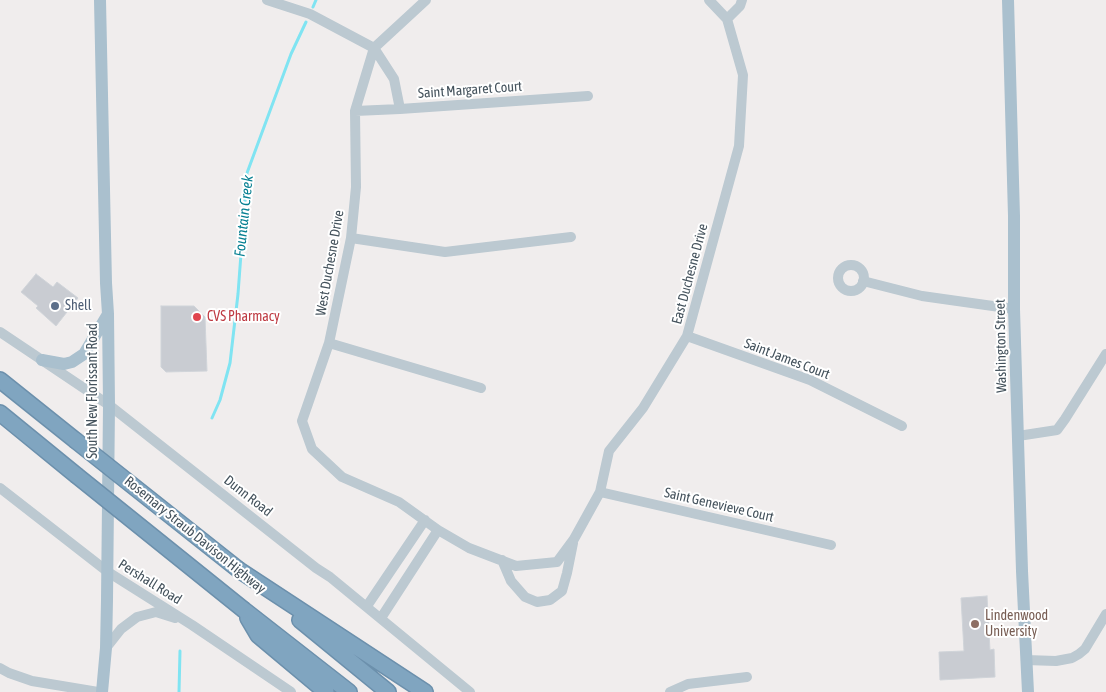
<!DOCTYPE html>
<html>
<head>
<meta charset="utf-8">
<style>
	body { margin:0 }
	canvas { display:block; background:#f0eded }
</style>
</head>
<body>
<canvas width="1106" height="692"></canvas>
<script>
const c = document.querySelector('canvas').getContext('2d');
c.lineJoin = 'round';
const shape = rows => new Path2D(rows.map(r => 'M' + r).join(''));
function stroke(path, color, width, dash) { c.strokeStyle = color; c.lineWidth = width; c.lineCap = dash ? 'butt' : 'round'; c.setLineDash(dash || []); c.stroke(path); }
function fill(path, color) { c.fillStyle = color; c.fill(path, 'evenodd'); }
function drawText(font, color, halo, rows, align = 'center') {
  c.font = font + ' "Asap Condensed",sans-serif'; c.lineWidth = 4; c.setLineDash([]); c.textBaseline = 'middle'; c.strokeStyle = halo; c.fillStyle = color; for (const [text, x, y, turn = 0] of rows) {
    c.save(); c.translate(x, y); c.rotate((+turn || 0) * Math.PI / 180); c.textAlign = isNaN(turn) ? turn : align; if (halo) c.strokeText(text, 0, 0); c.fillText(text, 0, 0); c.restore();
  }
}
const stream = shape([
	[313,7,316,0],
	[212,418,220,400,230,363,238,294,247,173,291,54,306,22],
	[179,692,180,651]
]);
const building = shape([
	[36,274,53,287,57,282,78,298,56,326,36,308,38,306,21,292,36,274],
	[161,306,194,306,205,317,207,371,166,372,161,367,161,306],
	[987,596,990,650,994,649,995,677,940,680,939,652,964,651,961,598,987,596]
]);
const minor = shape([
	[267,0,310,14,374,48,394,79,400,109],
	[426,0,374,48,355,111,356,187,351,238,329,343,302,421,312,449,342,477,399,502,438,530,469,548,516,566,557,562,574,539,600,492,609,451,643,408,687,336,739,146,743,75,727,19,709,0],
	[727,19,740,6,742,0],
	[355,111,400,109,588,96],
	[351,238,445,252,571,237],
	'838 278a13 13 0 1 1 26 0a13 13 0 1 1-26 0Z',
	[863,281,922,296,1014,309],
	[0,332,109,405,316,568,330,577,470,692],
	[687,336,810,380,902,426],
	[329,343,481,388],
	[1018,436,1057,430,1065,419,1106,354],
	[0,488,108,572,192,625,291,692],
	[600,492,831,545],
	[502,560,511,581,525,597,537,602,550,600,562,591,567,573,573,543],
	[367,606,425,520],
	[381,618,438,530],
	[106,648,121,629,137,617,156,612,175,618],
	[1026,660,1056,661,1072,658,1079,654,1085,649,1106,614],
	[0,668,9,673,32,681,98,692],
	[670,692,688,684,747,677]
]);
const major = shape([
	[100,0,106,283,108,314,109,405,107,600,106,648,102,692],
	[1008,0,1014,216,1014,309,1022,571,1028,692],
	[42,360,64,364,72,362,84,354,108,314]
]);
const highway = shape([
	[0,380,75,440],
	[0,413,76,475],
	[239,570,425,692],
	[244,610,349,692],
	[248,618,258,635,326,692],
	[300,620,388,692]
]);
const highwayBridge = shape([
	[75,440,239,570],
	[76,475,244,610]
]);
const markers = [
	[55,306,5,"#5c6f8a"],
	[197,317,5,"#e0444e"],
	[975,624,5,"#8d6e63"]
];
const streetNames = [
	["Saint Margaret Court",470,90,-4],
	["West Duchesne Drive",330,263,-80],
	["East Duchesne Drive",690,274,-75],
	["Washington Street",1001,346,-91],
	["Saint James Court",787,359,21],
	["South New Florissant Road",93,391,-90],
	["Dunn Road",248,496,38],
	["Saint Genevieve Court",719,505,13],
	["Rosemary Straub Davison Highway",195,535,39],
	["Pershall Road",150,582,32]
];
const serviceNames = [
	["Shell",65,306]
];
const healthNames = [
	["CVS Pharmacy",207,317]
];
const educationNames = [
	["Lindenwood",985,616],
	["University",985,632]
];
const waterNames = [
	["Fountain Creek",244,216,-84]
];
stroke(stream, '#80e4f2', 3);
fill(building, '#c9ccd2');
stroke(building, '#d0d4d9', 1);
stroke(highway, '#6c90ac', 18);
stroke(minor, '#bcc9d1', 10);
stroke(major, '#aac0ce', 12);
stroke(highway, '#80a5c0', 15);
stroke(highwayBridge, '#6c90ac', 18, []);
stroke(highwayBridge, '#80a5c0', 15);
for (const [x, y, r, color] of markers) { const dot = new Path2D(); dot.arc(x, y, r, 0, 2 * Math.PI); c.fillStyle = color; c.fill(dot); stroke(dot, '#fff', 2); }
drawText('14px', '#44525c', '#fff', streetNames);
drawText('14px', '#4e5e75', '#fff', serviceNames, 'left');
drawText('14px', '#be3a42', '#fff', healthNames, 'left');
drawText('14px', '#785e54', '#fff', educationNames, 'left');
drawText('italic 15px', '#057f91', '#fff', waterNames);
</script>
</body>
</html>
